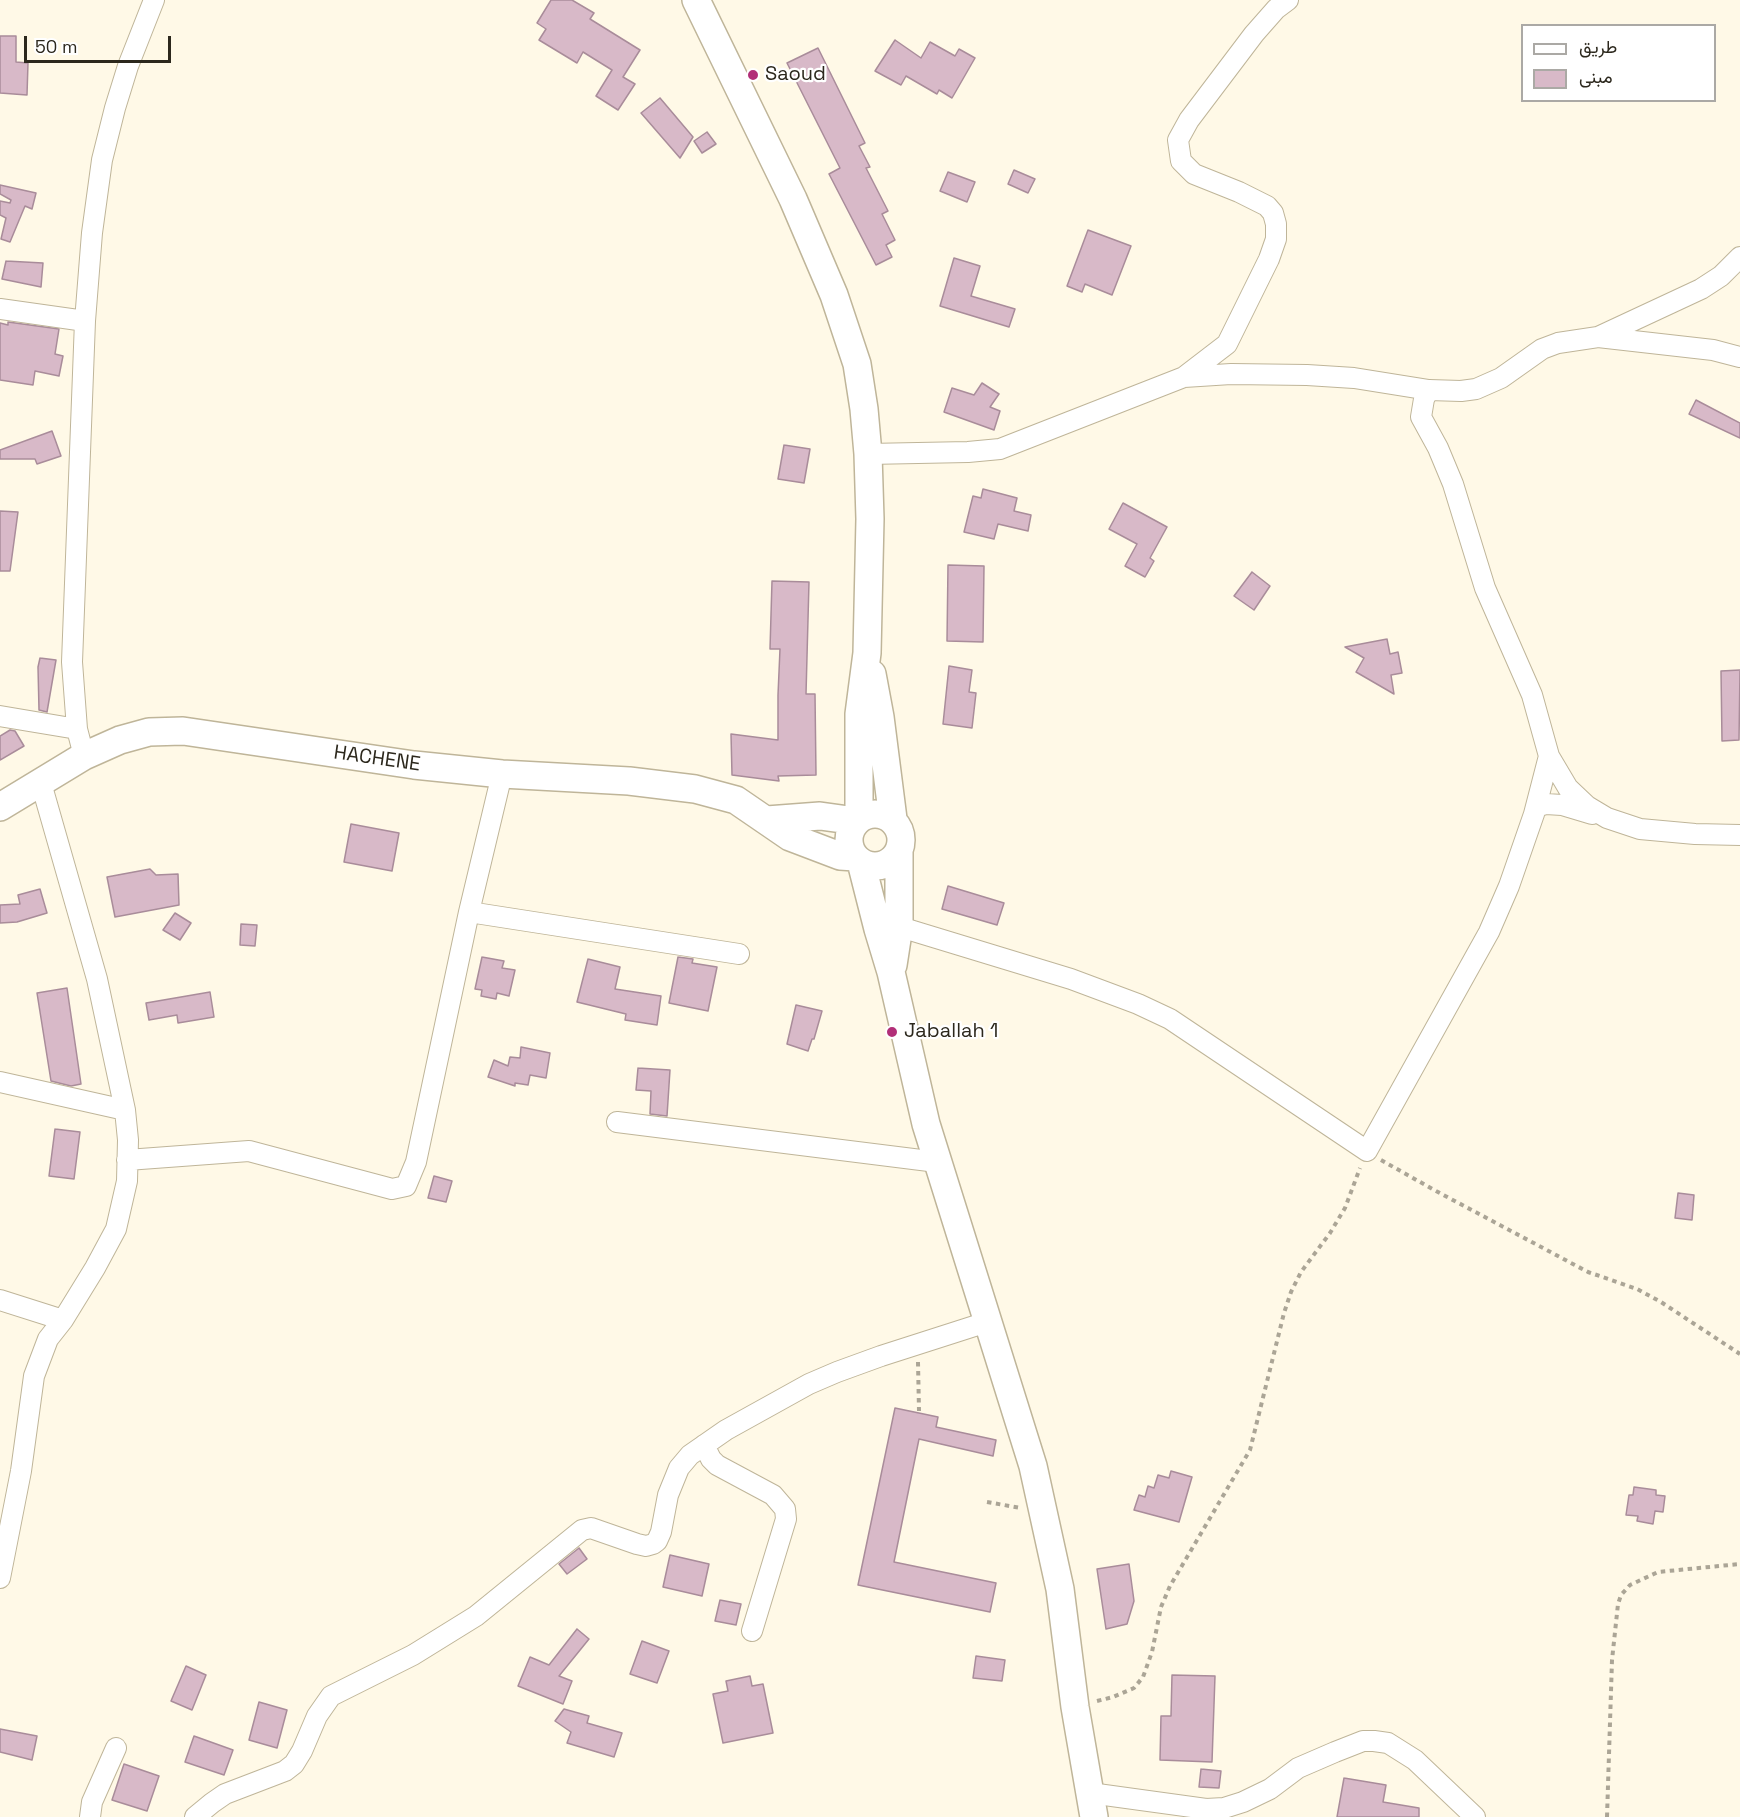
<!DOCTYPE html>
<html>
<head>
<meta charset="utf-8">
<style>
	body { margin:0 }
	#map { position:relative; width:1740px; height:1817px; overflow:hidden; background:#fff9e7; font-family:"Space Grotesk",Vazirmatn,sans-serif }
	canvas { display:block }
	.legend { position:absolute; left:1521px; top:24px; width:195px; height:78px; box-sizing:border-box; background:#fff; border:2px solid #aba9a5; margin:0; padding:8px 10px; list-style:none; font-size:18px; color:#2c281d }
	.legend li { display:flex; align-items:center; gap:12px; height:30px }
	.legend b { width:30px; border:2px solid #aba9a5 }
	.scale { position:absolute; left:24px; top:36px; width:147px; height:27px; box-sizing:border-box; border:3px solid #2c281d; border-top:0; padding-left:8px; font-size:18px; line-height:21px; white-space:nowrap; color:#2c281d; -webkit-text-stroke:4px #fff; paint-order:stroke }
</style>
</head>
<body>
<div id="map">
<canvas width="1740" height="1817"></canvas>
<ul class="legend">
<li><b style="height:8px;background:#fff"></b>طريق</li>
<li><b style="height:16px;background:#d8b9c8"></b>مبنى</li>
</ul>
<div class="scale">50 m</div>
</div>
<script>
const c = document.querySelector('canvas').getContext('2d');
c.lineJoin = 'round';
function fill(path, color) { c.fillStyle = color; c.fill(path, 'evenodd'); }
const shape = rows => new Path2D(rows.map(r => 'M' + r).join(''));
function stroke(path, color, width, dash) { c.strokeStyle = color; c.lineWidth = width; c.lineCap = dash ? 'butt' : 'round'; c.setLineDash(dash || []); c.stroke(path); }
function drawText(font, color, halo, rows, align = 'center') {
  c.font = font + ' "Space Grotesk",sans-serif'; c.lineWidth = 4.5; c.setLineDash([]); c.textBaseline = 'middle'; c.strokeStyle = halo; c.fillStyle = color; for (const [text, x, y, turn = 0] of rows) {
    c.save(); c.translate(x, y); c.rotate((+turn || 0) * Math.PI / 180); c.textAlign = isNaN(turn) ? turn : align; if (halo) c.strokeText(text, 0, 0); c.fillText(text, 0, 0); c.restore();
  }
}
const building = shape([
	[551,0,572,0,594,13,590,19,640,50,623,77,635,84,618,110,596,96,612,70,583,52,577,63,539,40,546,29,537,23,551,0],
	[0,36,16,36,16,62,28,63,27,95,0,93,0,36],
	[895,40,921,58,930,42,955,56,959,49,975,58,952,98,939,90,937,94,906,76,901,85,875,71,895,40],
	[818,48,865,143,859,146,870,167,866,168,888,211,882,214,895,240,886,245,892,257,876,265,829,174,840,168,787,63,818,48],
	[660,98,693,137,680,158,641,113,660,98],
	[707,132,716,144,702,153,694,141,707,132],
	[1014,170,1035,179,1028,193,1008,184,1014,170],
	[948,172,975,182,967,202,940,191,948,172],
	[0,185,36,193,32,209,25,206,10,242,1,239,6,218,0,215,0,201,10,203,11,200,0,194,0,185],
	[1088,230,1131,246,1112,295,1085,284,1082,292,1067,286,1088,230],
	[954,258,980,266,971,296,1015,309,1009,327,940,306,954,258],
	[6,261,43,263,41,287,2,279,6,261],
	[8,322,59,329,55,354,63,356,59,376,35,371,33,385,0,380,0,323,8,325,8,322],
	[982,383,999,394,990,407,1000,411,994,430,944,412,952,388,974,395,982,383],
	[1696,400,1740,423,1740,438,1689,414,1696,400],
	[52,431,61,456,37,464,35,459,0,459,0,450,52,431],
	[784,445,810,449,804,483,778,479,784,445],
	[983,489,1017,498,1014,511,1031,515,1028,531,998,524,994,539,964,532,973,496,981,498,983,489],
	[1123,503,1167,527,1150,558,1154,561,1145,577,1125,566,1137,544,1109,529,1123,503],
	[0,511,18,512,10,571,0,571,0,511],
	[948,565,984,566,983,642,947,641,948,565],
	[1252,572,1270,586,1254,610,1234,596,1252,572],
	[772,581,809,582,806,694,815,694,816,775,778,776,779,781,732,775,731,734,778,740,778,695,780,649,770,649,772,581],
	[1387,639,1390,654,1398,652,1402,673,1391,675,1394,694,1356,672,1364,658,1345,647,1387,639],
	[40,658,56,660,47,712,39,710,38,667,40,658],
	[949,666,972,670,969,692,976,693,972,728,943,724,949,666],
	[1740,670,1739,740,1722,741,1721,671,1740,670],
	[10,730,15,731,24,746,0,760,0,736,10,730],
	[351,824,399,833,392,871,344,862,351,824],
	[150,869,156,875,178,874,179,905,115,917,107,877,150,869],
	[948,886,1004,903,997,925,942,909,948,886],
	[40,889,47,913,17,922,0,923,0,905,20,904,18,895,40,889],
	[175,913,191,923,180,940,163,930,175,913],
	[241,924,257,925,255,946,240,945,241,924],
	[482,957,504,961,502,968,515,970,509,996,497,993,496,999,481,996,482,990,475,989,482,957],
	[678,957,693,959,692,963,717,967,708,1011,669,1003,678,957],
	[588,959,620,967,615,989,661,996,657,1025,625,1020,626,1014,577,1002,588,959],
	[67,988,81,1084,71,1086,51,1081,37,993,67,988],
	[210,992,214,1017,178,1023,177,1015,149,1020,146,1003,210,992],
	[796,1005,822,1011,814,1039,812,1039,808,1051,787,1044,796,1005],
	[521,1047,550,1053,546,1078,530,1075,528,1085,515,1083,515,1086,488,1077,494,1060,508,1066,510,1057,520,1058,521,1047],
	[638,1068,670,1070,667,1116,650,1114,651,1091,636,1090,638,1068],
	[55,1129,80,1132,74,1179,49,1176,55,1129],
	[434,1176,452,1181,446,1202,428,1198,434,1176],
	[1678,1193,1694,1195,1692,1220,1675,1218,1678,1193],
	[895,1408,938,1417,936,1427,996,1440,993,1456,919,1439,894,1562,996,1583,990,1612,858,1585,895,1408],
	[1171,1471,1192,1477,1179,1522,1134,1510,1139,1495,1145,1497,1148,1486,1154,1488,1158,1475,1169,1478,1171,1471],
	[1634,1487,1656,1490,1656,1495,1665,1496,1663,1512,1655,1511,1653,1524,1637,1521,1638,1516,1626,1515,1629,1495,1633,1495,1634,1487],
	[579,1548,587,1559,567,1574,559,1564,579,1548],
	[670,1555,709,1564,702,1596,663,1587,670,1555],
	[1129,1564,1134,1601,1127,1624,1106,1629,1097,1569,1129,1564],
	[720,1600,741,1604,736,1625,715,1621,720,1600],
	[577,1629,589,1639,559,1676,572,1681,563,1704,518,1686,530,1657,549,1665,577,1629],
	[642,1641,669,1651,657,1683,630,1674,642,1641],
	[976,1656,1005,1660,1002,1681,973,1678,976,1656],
	[186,1666,206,1675,192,1710,171,1701,186,1666],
	[1172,1675,1215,1676,1212,1762,1160,1760,1161,1716,1171,1716,1172,1675],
	[750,1676,752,1686,763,1684,773,1733,723,1743,713,1694,728,1691,726,1681,750,1676],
	[259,1702,287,1710,277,1748,249,1740,259,1702],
	[564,1709,589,1716,587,1723,622,1733,614,1757,567,1743,571,1732,555,1721,564,1709],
	[0,1729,37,1736,32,1760,0,1752,0,1729],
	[194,1736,233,1750,224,1775,185,1762,194,1736],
	[124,1764,159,1776,147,1811,112,1800,124,1764],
	[1201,1769,1221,1771,1219,1788,1199,1787,1201,1769],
	[1344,1778,1386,1785,1383,1802,1419,1808,1419,1817,1337,1817,1344,1778]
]);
const path = shape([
	[1381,1160,1436,1191,1588,1272,1637,1289,1661,1302,1740,1354],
	[918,1362,919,1411],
	[987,1502,1021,1508],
	[1097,1701,1113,1697,1134,1688,1143,1677,1152,1652,1161,1607,1170,1586,1250,1450,1284,1313,1291,1292,1301,1272,1330,1233,1345,1208,1360,1168],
	[1607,1817,1612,1660,1618,1604,1621,1595,1630,1585,1658,1572,1740,1564]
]);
const street = shape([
	[0,309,85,321],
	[1598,337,1701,289,1721,276,1740,257],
	[1184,377,1227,344,1269,259,1276,239,1276,224,1273,213,1267,206,1239,192,1194,174,1181,161,1178,140,1189,120,1254,34,1276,9,1288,0],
	[1429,390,1424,399,1421,417,1438,448,1453,484,1485,588,1532,695,1549,756,1568,788,1587,806,1607,818,1640,829,1695,834,1740,835],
	[868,454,968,452,1000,449,1184,377,1231,374,1307,375,1354,378,1429,390,1461,391,1476,389,1501,378,1542,349,1558,343,1598,337,1713,350,1740,357],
	[0,716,77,729],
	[84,756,77,729,72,662,85,321,92,233,102,160,115,108,128,66,154,0],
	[1536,807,1546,804,1562,805,1592,814],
	[469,912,739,954],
	[887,923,1071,979,1138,1004,1170,1019,1367,1151,1489,932,1509,886,1534,814,1549,756],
	[0,1082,125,1110],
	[617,1122,937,1162],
	[127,1160,249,1151,392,1189,406,1186,416,1162,469,912,502,774],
	[0,1300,63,1320],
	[704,1445,711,1459,717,1465,773,1495,785,1509,786,1519,752,1631],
	[0,1578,21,1471,34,1376,48,1339,63,1320,95,1268,116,1229,127,1181,128,1140,125,1110,97,979,41,783],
	[1090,1793,1206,1809,1224,1808,1243,1802,1270,1789,1298,1768,1335,1752,1363,1741,1374,1741,1388,1743,1415,1760,1475,1817],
	[90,1817,92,1802,116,1748],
	[195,1817,212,1803,225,1794,285,1771,294,1764,302,1751,317,1716,331,1696,413,1655,476,1616,582,1530,591,1528,637,1544,646,1546,653,1544,657,1541,661,1532,668,1495,679,1468,690,1455,726,1430,809,1384,837,1372,881,1356,987,1322]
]);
const secondary = shape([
	[696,0,793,199,834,295,857,364,864,409,868,454,870,519,867,653,859,714,859,819],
	[872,674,880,717,893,819],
	[0,807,84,756,120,740,149,732,183,731,414,765,502,774,629,781,695,789,736,800,790,837,840,856,855,857],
	'849 840a26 26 0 1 1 52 0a26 26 0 1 1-52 0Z',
	[767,820,820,816,856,821],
	[861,862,878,929,891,972,926,1124,1033,1466,1060,1589,1075,1707,1094,1817],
	[893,965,899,926,899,851]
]);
const markers = [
	[753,75,6,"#b22f78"],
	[892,1032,6,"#b22f78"]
];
const poiNames = [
	["Saoud",765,75],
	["Jaballah 1",904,1032]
];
const streetNames = [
	["HACHENE",377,759,8]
];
fill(building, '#d8b9c8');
stroke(building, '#a98c9a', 1.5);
stroke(street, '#bfb599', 22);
stroke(secondary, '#bfb599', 30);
stroke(path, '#aba596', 4, [4.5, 4.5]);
stroke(street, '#fff', 20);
stroke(secondary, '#fff', 27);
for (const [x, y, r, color] of markers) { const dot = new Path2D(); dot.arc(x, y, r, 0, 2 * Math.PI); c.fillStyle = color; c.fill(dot); stroke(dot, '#fff', 2); }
drawText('20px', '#2c281d', '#fff', poiNames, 'left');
drawText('20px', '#2c281d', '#fff', streetNames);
</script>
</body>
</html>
